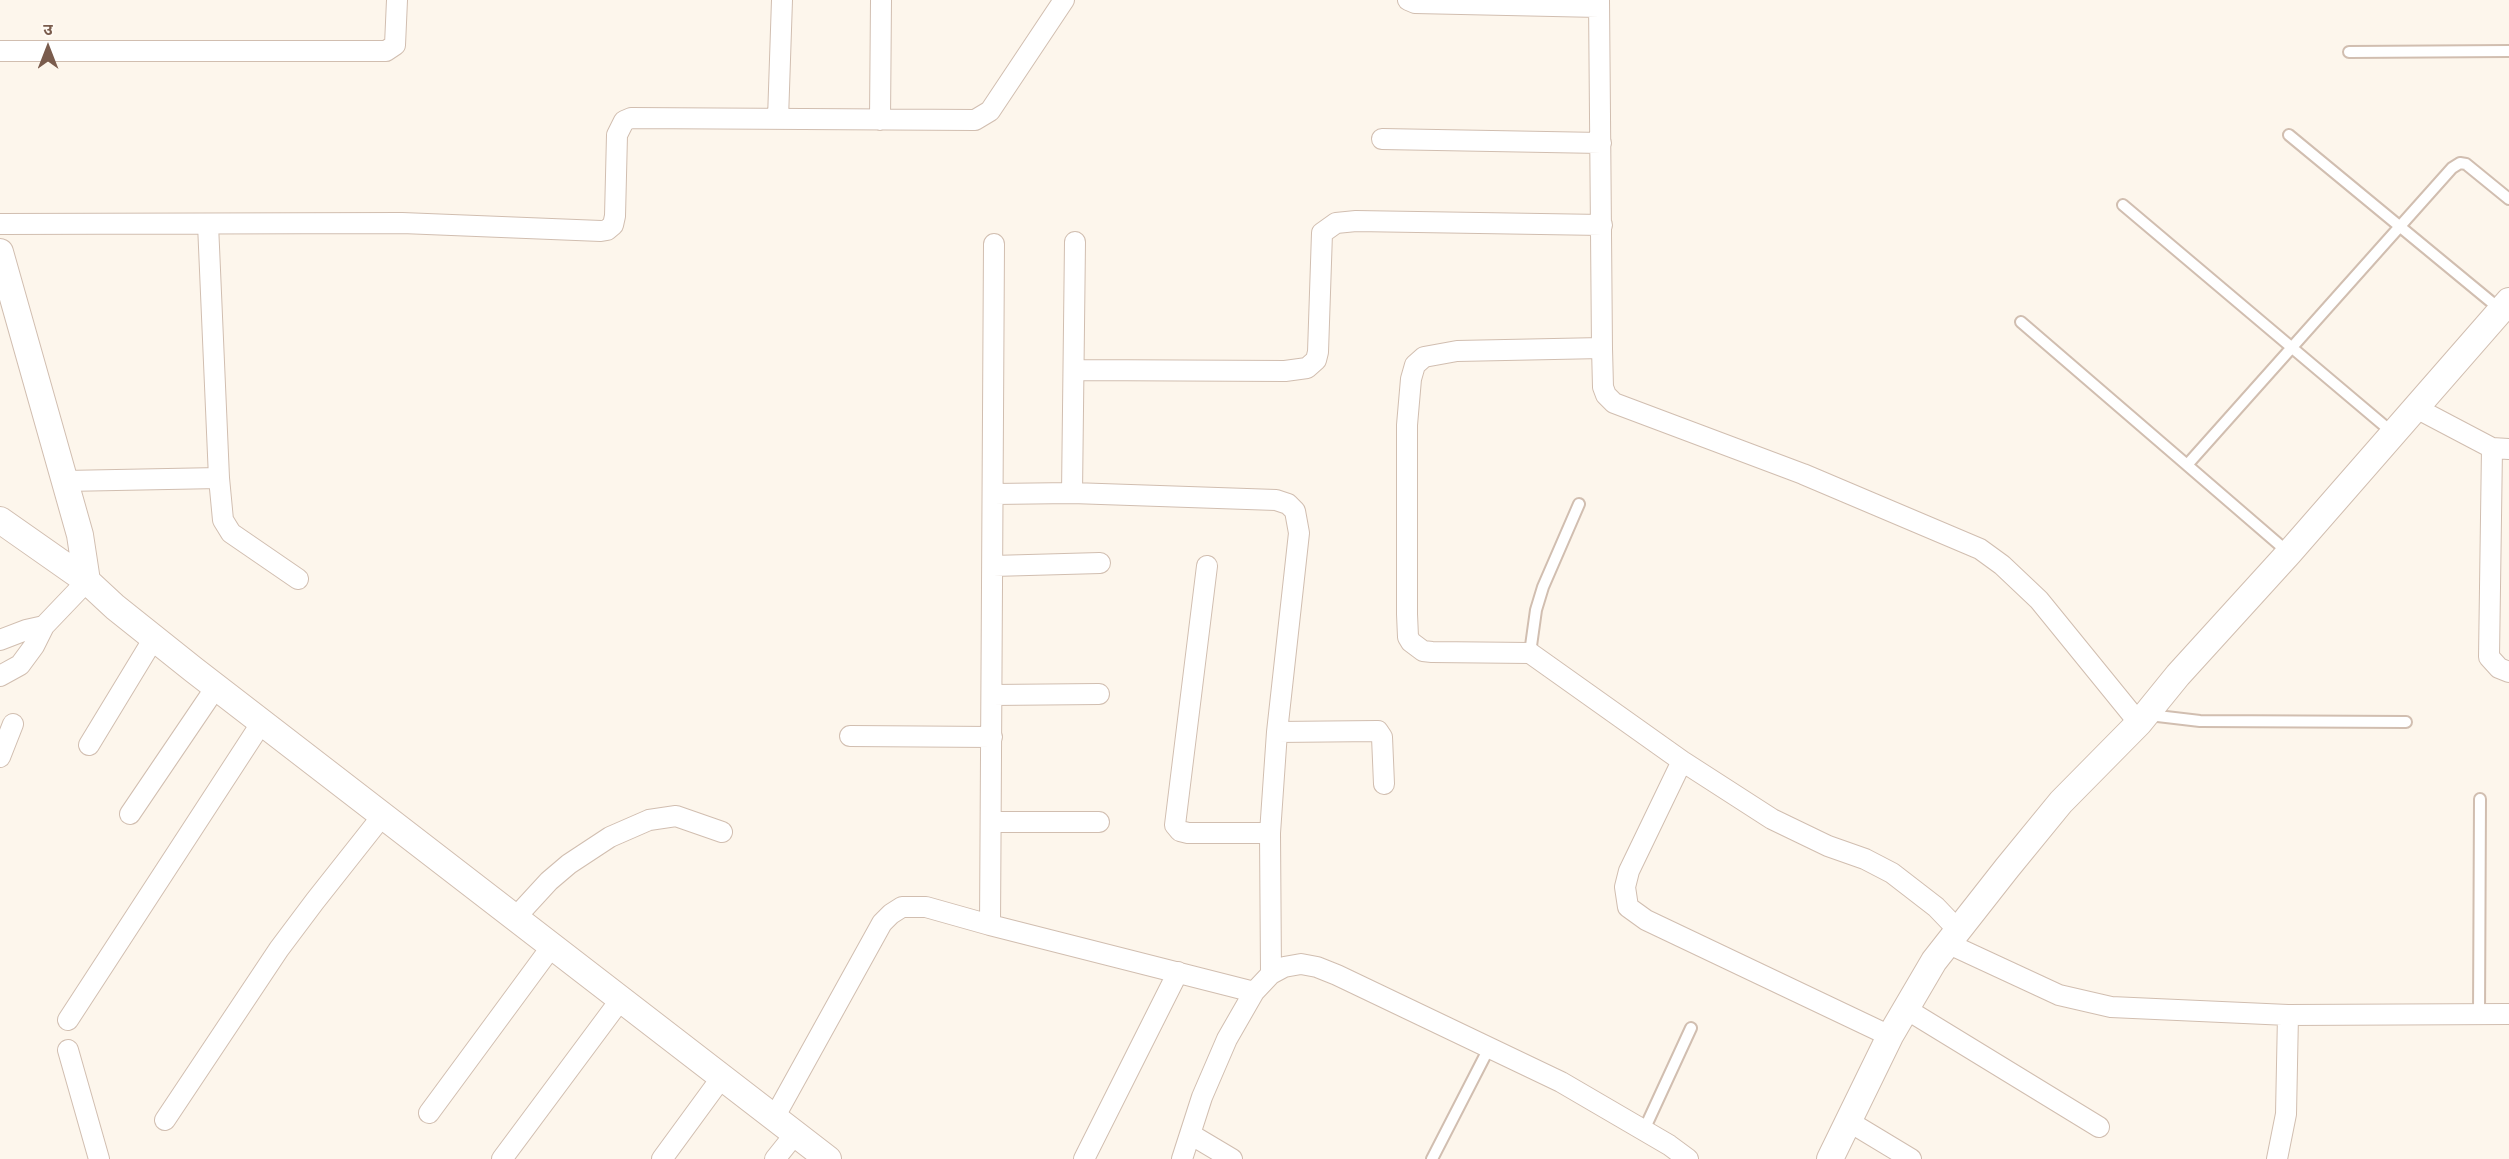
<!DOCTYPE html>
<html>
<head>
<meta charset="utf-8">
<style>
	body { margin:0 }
	#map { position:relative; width:2509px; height:1159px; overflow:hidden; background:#fdf6ec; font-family:"Work Sans","Noto Sans Devanagari",sans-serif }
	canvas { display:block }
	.north { position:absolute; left:18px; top:18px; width:60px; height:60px; -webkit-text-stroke:4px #fffaf3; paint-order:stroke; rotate:0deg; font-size:16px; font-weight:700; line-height:24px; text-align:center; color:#7a5c4d }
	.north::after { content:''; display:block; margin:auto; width:21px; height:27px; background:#7a5c4d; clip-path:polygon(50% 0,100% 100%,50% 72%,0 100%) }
</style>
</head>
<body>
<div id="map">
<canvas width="2509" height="1159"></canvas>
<div class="north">उ</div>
</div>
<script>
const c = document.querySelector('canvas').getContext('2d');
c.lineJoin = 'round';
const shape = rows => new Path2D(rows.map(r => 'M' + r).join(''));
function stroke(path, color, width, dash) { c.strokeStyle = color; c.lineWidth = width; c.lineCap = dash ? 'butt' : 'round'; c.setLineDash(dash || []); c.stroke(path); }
const service = shape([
	[2349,52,2509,51],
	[2289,135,2501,310],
	[2123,205,2393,433],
	[2021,322,2187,465],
	[2289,553,2187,465,2452,168,2460,163,2466,164,2509,199],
	[1530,653,1536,610,1543,587,1579,504],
	[2149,715,2200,721,2406,722],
	[2479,1014,2480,799],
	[1644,1130,1691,1028],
	[1432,1159,1489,1048]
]);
const minor = shape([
	[1408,0,1415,3,1599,7],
	[1599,0,1602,348,1603,387,1606,395,1614,403,1803,474,1980,549,2002,565,2039,600,2139,723],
	[0,51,386,51,395,45,397,0],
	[778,119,782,0],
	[880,120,881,0],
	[1382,139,1601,143],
	[0,224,402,223,601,231,607,230,613,225,615,216,617,135,624,121,631,118,975,120,990,111,1064,0],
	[208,224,219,478,223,520,231,533,298,579],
	[1602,348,1457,351,1424,357,1415,365,1411,379,1407,425,1407,614,1408,637,1411,642,1423,651,1432,652,1530,653,1682,761,1772,819,1828,846,1865,859,1892,873,1936,907,1959,931],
	[1075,370,1285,371,1307,368,1316,360,1318,352,1322,233,1336,223,1356,221,1602,225],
	[2416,408,2492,448,2509,449],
	[2492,448,2489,657,2499,668,2509,672],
	[65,481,219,478],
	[1072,493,1075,242],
	[994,494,1072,493,1276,500,1288,504,1295,511,1299,533,1277,732,1270,833,1271,974],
	[993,566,1100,563],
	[1207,566,1175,825,1180,831,1188,833,1270,833],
	[0,640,26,630,44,626],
	[0,676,20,665,34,646,44,626,87,581],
	[992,695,1099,694],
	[1277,732,1378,731,1382,737,1384,784],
	[850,736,992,737],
	[89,745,154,638],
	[0,757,13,724],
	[1682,761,1629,871,1625,887,1628,907,1646,920,1890,1036],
	[130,814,216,687],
	[992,822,1099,822],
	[515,918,549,881,569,864,610,837,649,820,676,816,722,832],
	[990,925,1254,992],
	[1949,944,2059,995,2111,1007,2288,1015,2509,1014],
	[1906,1009,2099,1127],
	[68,1020,262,722],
	[68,1050,99,1159],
	[429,1113,552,946],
	[774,1118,882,923,891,914,902,907,926,907,990,925,994,244],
	[165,1120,279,949,315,901,383,815],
	[1848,1121,1911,1159],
	[1190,1134,1232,1159],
	[502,1159,621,999],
	[662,1159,722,1077],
	[775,1159,795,1134],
	[1084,1159,1178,972],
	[1182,1159,1202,1097,1227,1039,1254,992,1271,974,1284,967,1301,964,1317,967,1337,975,1561,1082,1669,1145,1688,1159],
	[2277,1159,2286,1114,2288,1015]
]);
const tertiary = shape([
	[0,252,80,535,87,581,115,607,194,670,828,1159],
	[0,520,87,581],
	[1830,1159,1890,1036,1934,961,2007,868,2061,802,2139,723,2178,675,2289,553,2509,301]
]);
stroke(service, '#d1beb0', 14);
stroke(minor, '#d1beb0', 22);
stroke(tertiary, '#d1beb0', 28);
stroke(service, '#fff', 10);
stroke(minor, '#fff', 20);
stroke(tertiary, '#fff', 26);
</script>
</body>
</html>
